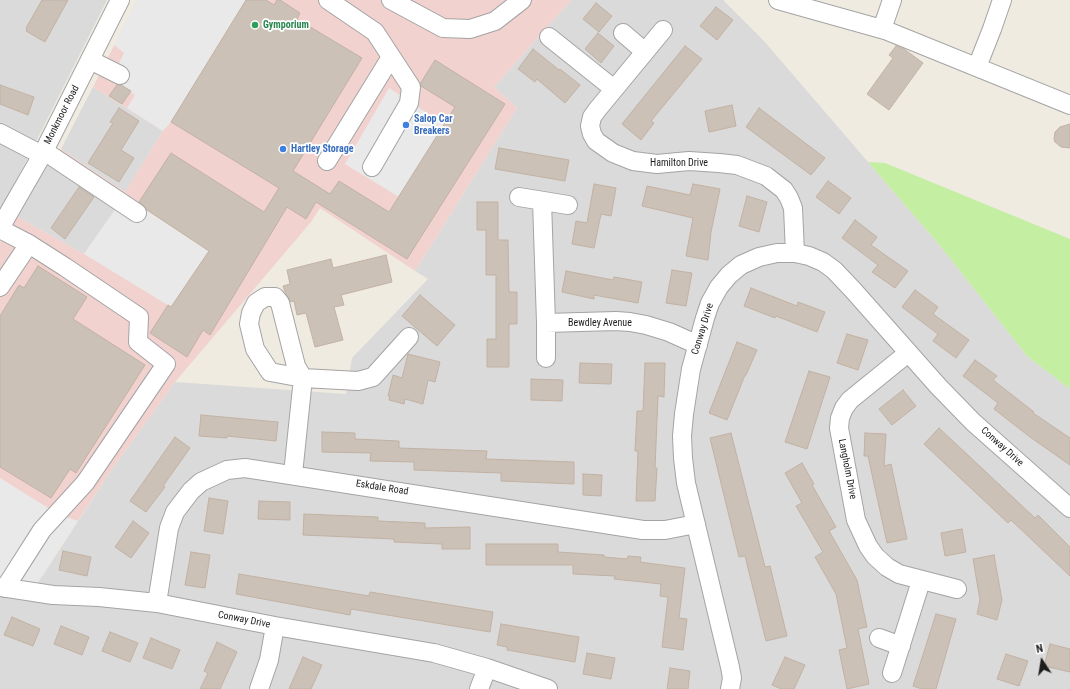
<!DOCTYPE html>
<html>
<head>
<meta charset="utf-8">
<style>
	body { margin:0 }
	#map { position:relative; width:1070px; height:689px; overflow:hidden; background:#efebe1; font-family:"Roboto Condensed",sans-serif }
	canvas { display:block }
	.north { position:absolute; left:1022px; top:641px; width:40px; height:40px; -webkit-text-stroke:3px #fff; paint-order:stroke; rotate:348deg; font-size:11px; font-weight:700; line-height:16px; text-align:center; color:#1d1d1d }
	.north::after { content:''; display:block; margin:auto; width:14px; height:18px; background:#1d1d1d; clip-path:polygon(50% 0,100% 100%,50% 72%,0 100%) }
</style>
</head>
<body>
<div id="map">
<canvas width="1070" height="689"></canvas>
<div class="north">N</div>
</div>
<script>
const c = document.querySelector('canvas').getContext('2d');
c.lineJoin = 'round';
function fill(path, color) { c.fillStyle = color; c.fill(path, 'evenodd'); }
const shape = rows => new Path2D(rows.map(r => 'M' + r).join(''));
function stroke(path, color, width, dash) { c.strokeStyle = color; c.lineWidth = width; c.lineCap = dash ? 'butt' : 'round'; c.setLineDash(dash || []); c.stroke(path); }
function drawText(font, color, halo, rows, align = 'center') {
  c.font = font + ' "Roboto Condensed",sans-serif'; c.lineWidth = 3.5; c.setLineDash([]); c.textBaseline = 'middle'; c.strokeStyle = halo; c.fillStyle = color; for (const [text, x, y, turn = 0] of rows) {
    c.save(); c.translate(x, y); c.rotate((+turn || 0) * Math.PI / 180); c.textAlign = isNaN(turn) ? turn : align; if (halo) c.strokeText(text, 0, 0); c.fillText(text, 0, 0); c.restore();
  }
}
const residential = shape([
	[0,0,107,0,0,213],
	[571,0,723,0,764,41,942,248,1027,356,1070,389,1070,689,0,689,0,582,32,592,112,469,175,382,346,394,352,358,428,279,415,271,517,108,494,87],
	[93,87,163,131,125,192,61,149],
	[48,165,117,207,84,254,16,216]
]);
const commercial = shape([
	[137,0,571,0,494,87,517,108,415,271,320,208,311,222,175,382,112,469,31,592,0,582,0,242,16,216,84,254,117,207,48,165,61,149,125,192,163,131,93,87]
]);
const grass = shape([
	[868,162,885,163,1070,239,1070,389,1027,356,942,248]
]);
const parking = shape([
	[137,0,246,0,171,122,163,131,127,108,135,95,118,83,112,78,124,53,114,45],
	[389,88,444,124,399,197,345,164],
	[139,202,209,251,171,307,84,254,117,207],
	[0,478,58,514,78,521,31,592,0,582]
]);
const building = shape([
	[42,0,68,0,45,42,26,31,27,28,26,28,42,0],
	[246,0,266,0,274,5,277,0,280,0,300,13,297,19,362,58,293,171,330,194,339,181,389,212,455,107,421,86,420,84,435,60,505,104,407,259,316,202,306,219,287,207,210,335,203,330,187,357,150,333,168,305,171,307,209,251,147,210,143,205,139,202,171,153,264,212,279,188,171,122,246,0],
	[596,3,612,16,599,32,583,19,596,3],
	[716,7,733,20,717,40,700,26,716,7],
	[598,33,614,46,601,63,585,49,598,33],
	[685,46,702,59,651,121,654,123,641,140,622,124,685,46],
	[896,46,904,49,923,63,889,110,867,94,893,58,889,55,896,46],
	[533,49,559,70,560,69,580,85,565,103,537,79,535,82,518,69,533,49],
	[0,85,34,97,28,115,0,104,0,85],
	[117,85,121,85,131,91,122,104,109,96,117,85],
	[732,105,736,126,709,132,705,111,732,105],
	[119,108,139,121,121,150,134,158,119,182,88,163,113,123,110,122,119,108],
	[759,108,825,158,811,175,746,127,759,108],
	[1070,124,1070,148,1061,147,1055,142,1054,139,1055,132,1060,127,1070,124],
	[499,148,569,160,565,181,495,169,499,148],
	[828,181,851,198,839,214,816,197,828,181],
	[594,184,616,188,611,216,601,214,594,248,572,244,576,221,587,223,594,184],
	[693,184,720,189,711,232,708,260,686,256,693,218,642,206,647,186,690,195,693,184],
	[79,187,94,197,65,239,51,228,79,187],
	[747,196,767,202,759,232,739,226,747,196],
	[477,202,498,202,498,240,508,240,509,292,517,292,517,324,509,324,509,367,487,367,487,339,496,339,496,275,486,275,486,230,477,230,477,202],
	[855,220,877,237,871,245,908,271,895,288,872,272,878,265,842,238,855,220],
	[386,255,392,282,341,295,344,305,334,307,343,340,315,347,306,313,297,315,294,301,291,302,285,292,283,286,290,284,287,270,331,259,333,268,386,255],
	[38,266,87,297,73,319,145,365,76,473,70,469,51,498,0,467,0,316,19,285,24,288,38,266],
	[672,270,692,273,686,306,666,303,672,270],
	[566,271,613,280,614,277,642,282,638,303,594,295,594,299,562,292,566,271],
	[751,288,797,306,798,302,825,312,817,332,776,316,775,318,744,306,751,288],
	[915,290,938,307,933,314,969,340,956,358,933,341,938,334,902,307,915,290],
	[420,295,455,325,437,346,402,316,420,295],
	[847,334,868,340,858,370,837,363,847,334],
	[737,342,757,350,746,375,745,375,727,420,709,413,737,342],
	[408,354,440,362,435,382,428,380,423,404,405,399,404,404,389,400,390,396,388,396,393,375,402,378,408,354],
	[975,360,997,376,993,380,1034,412,1033,413,1070,438,1070,465,1030,437,994,409,998,403,963,376,975,360],
	[580,363,612,364,611,384,579,383,580,363],
	[645,363,665,363,664,397,658,396,655,468,657,468,655,501,636,501,638,451,635,451,637,411,643,411,645,363],
	[809,371,830,377,807,449,785,442,809,371],
	[531,379,563,380,562,401,531,400,531,379],
	[903,390,916,406,892,425,879,409,903,390],
	[201,415,278,422,276,441,227,436,227,438,199,436,201,415],
	[939,428,1035,518,1038,515,1070,547,1070,576,1011,520,1008,523,924,444,939,428],
	[322,432,355,433,355,439,399,441,399,448,487,451,486,459,574,462,574,484,501,481,501,473,414,470,414,462,370,461,371,453,322,452,322,432],
	[731,433,765,567,770,566,787,636,766,641,745,556,739,557,710,438,731,433],
	[865,433,886,434,884,466,891,464,907,539,887,543,868,456,864,456,865,433],
	[175,437,190,448,163,486,165,487,146,512,130,501,175,437],
	[802,463,814,484,812,485,836,527,829,531,857,580,867,627,858,629,869,684,847,689,839,650,847,648,836,594,815,557,823,552,796,506,802,503,785,473,802,463],
	[583,474,602,475,601,496,583,495,583,474],
	[209,498,228,501,223,534,204,531,209,498],
	[259,501,290,502,290,520,258,519,259,501],
	[304,514,378,517,378,521,425,523,425,528,470,527,470,549,442,549,442,544,394,542,394,539,303,535,304,514],
	[133,521,149,533,131,558,115,547,133,521],
	[962,529,966,552,945,556,941,533,962,529],
	[486,544,558,544,558,552,604,555,604,557,627,559,628,556,641,557,640,562,685,568,679,618,687,619,683,650,662,647,668,597,660,596,661,584,614,579,615,576,573,574,573,565,486,565,486,544],
	[63,551,91,557,87,576,59,570,63,551],
	[191,552,210,555,205,588,185,585,191,552],
	[994,555,1002,600,997,620,977,614,980,600,973,559,994,555],
	[239,574,369,596,370,592,493,612,490,632,351,609,350,615,236,594,239,574],
	[936,614,956,619,936,689,922,689,913,686,936,614],
	[12,617,40,629,33,646,4,635,12,617],
	[501,624,579,637,575,662,507,650,507,647,497,645,501,624],
	[61,626,89,637,82,655,54,644,61,626],
	[110,632,138,643,130,662,102,651,110,632],
	[151,638,180,650,172,669,143,658,151,638],
	[217,642,237,652,220,689,200,689,208,673,204,671,217,642],
	[1050,644,1070,649,1070,672,1044,666,1050,644],
	[587,653,615,658,611,679,583,674,587,653],
	[1006,654,1028,661,1019,686,997,679,1006,654],
	[303,657,322,665,311,689,289,689,303,657],
	[785,657,805,665,794,689,781,689,772,685,785,657],
	[670,668,690,671,688,689,667,689,670,668]
]);
const minor = shape([
	[328,0,375,32,411,87,409,103,372,167],
	[391,0,443,28,470,29,495,21,522,0],
	[778,0,885,30,1070,105],
	[882,29,892,0],
	[663,30,597,110,592,117,590,126,592,134,596,141,613,153,633,161,657,164,689,161,719,163,737,165,766,176,784,190,789,198,793,208,795,253],
	[623,33,644,51],
	[549,37,614,89],
	[90,60,120,75],
	[977,67,992,29,1002,0],
	[0,133,42,155],
	[44,151,137,213],
	[327,161,391,57],
	[519,197,568,205],
	[542,201,546,323,616,321,630,322,646,325,669,332,698,345],
	[0,228,42,155,120,0],
	[0,229,29,244,65,267,139,317,138,342,166,364,85,483,42,530,5,588],
	[0,287,29,244],
	[265,297,275,297,280,303,296,366,303,378,270,372,255,349,249,324,251,313,256,303,265,297],
	[908,353,850,400,844,408,840,418,839,428,856,520,868,546,875,556,887,567,899,574,957,589],
	[546,358,546,323],
	[293,474,303,378,358,381,373,377,409,337],
	[0,587,53,595,99,597,157,603,275,626,434,653,487,668,548,689],
	[157,603,169,528,175,512,191,491,201,482,227,470,245,468,643,530,665,530,696,524],
	[879,638,901,646],
	[892,673,921,581],
	[259,689,269,660,275,626],
	[479,689,487,668],
	[730,689,732,678,730,667,686,483,683,458,682,436,684,414,691,369,705,318,710,303,719,287,729,275,741,265,759,257,777,253,795,253,809,256,823,262,834,270,853,290,938,386,973,422,1070,508]
]);
const markers = [
	[255,25,4,"#2e9e5b"],
	[406,125,4,"#3f7fe0"],
	[283,149,4,"#3f7fe0"]
];
const leisureNames = [
	["Gymporium",263,25]
];
const streetNames = [
	["Monkmoor Road",62,115,-63],
	["Hamilton Drive",679,163],
	["Bewdley Avenue",600,323],
	["Conway Drive",703,329,-73],
	["Conway Drive",1002,447,42],
	["Langholm Drive",847,469,79],
	["Eskdale Road",382,488,9],
	["Conway Drive",244,620,11]
];
const shopNames = [
	["Salop Car",414,119],
	["Breakers",414,131],
	["Hartley Storage",291,149]
];
fill(residential, '#dbdada');
fill(commercial, '#f2d2cf');
fill(grass, '#c4eea2');
fill(parking, '#e9e9e9');
fill(building, '#cbc1b7');
stroke(building, '#c2b2a3', 1);
stroke(minor, '#a4a4a4', 20);
stroke(minor, '#fff', 18);
for (const [x, y, r, color] of markers) { const dot = new Path2D(); dot.arc(x, y, r, 0, 2 * Math.PI); c.fillStyle = color; c.fill(dot); stroke(dot, '#fff', 1.5); }
drawText('bold 10px', '#27864d', '#fff', leisureNames, 'left');
drawText('10px', '#1d1d1d', '#fff', streetNames);
drawText('bold 10px', '#366cbe', '#fff', shopNames, 'left');
</script>
</body>
</html>
